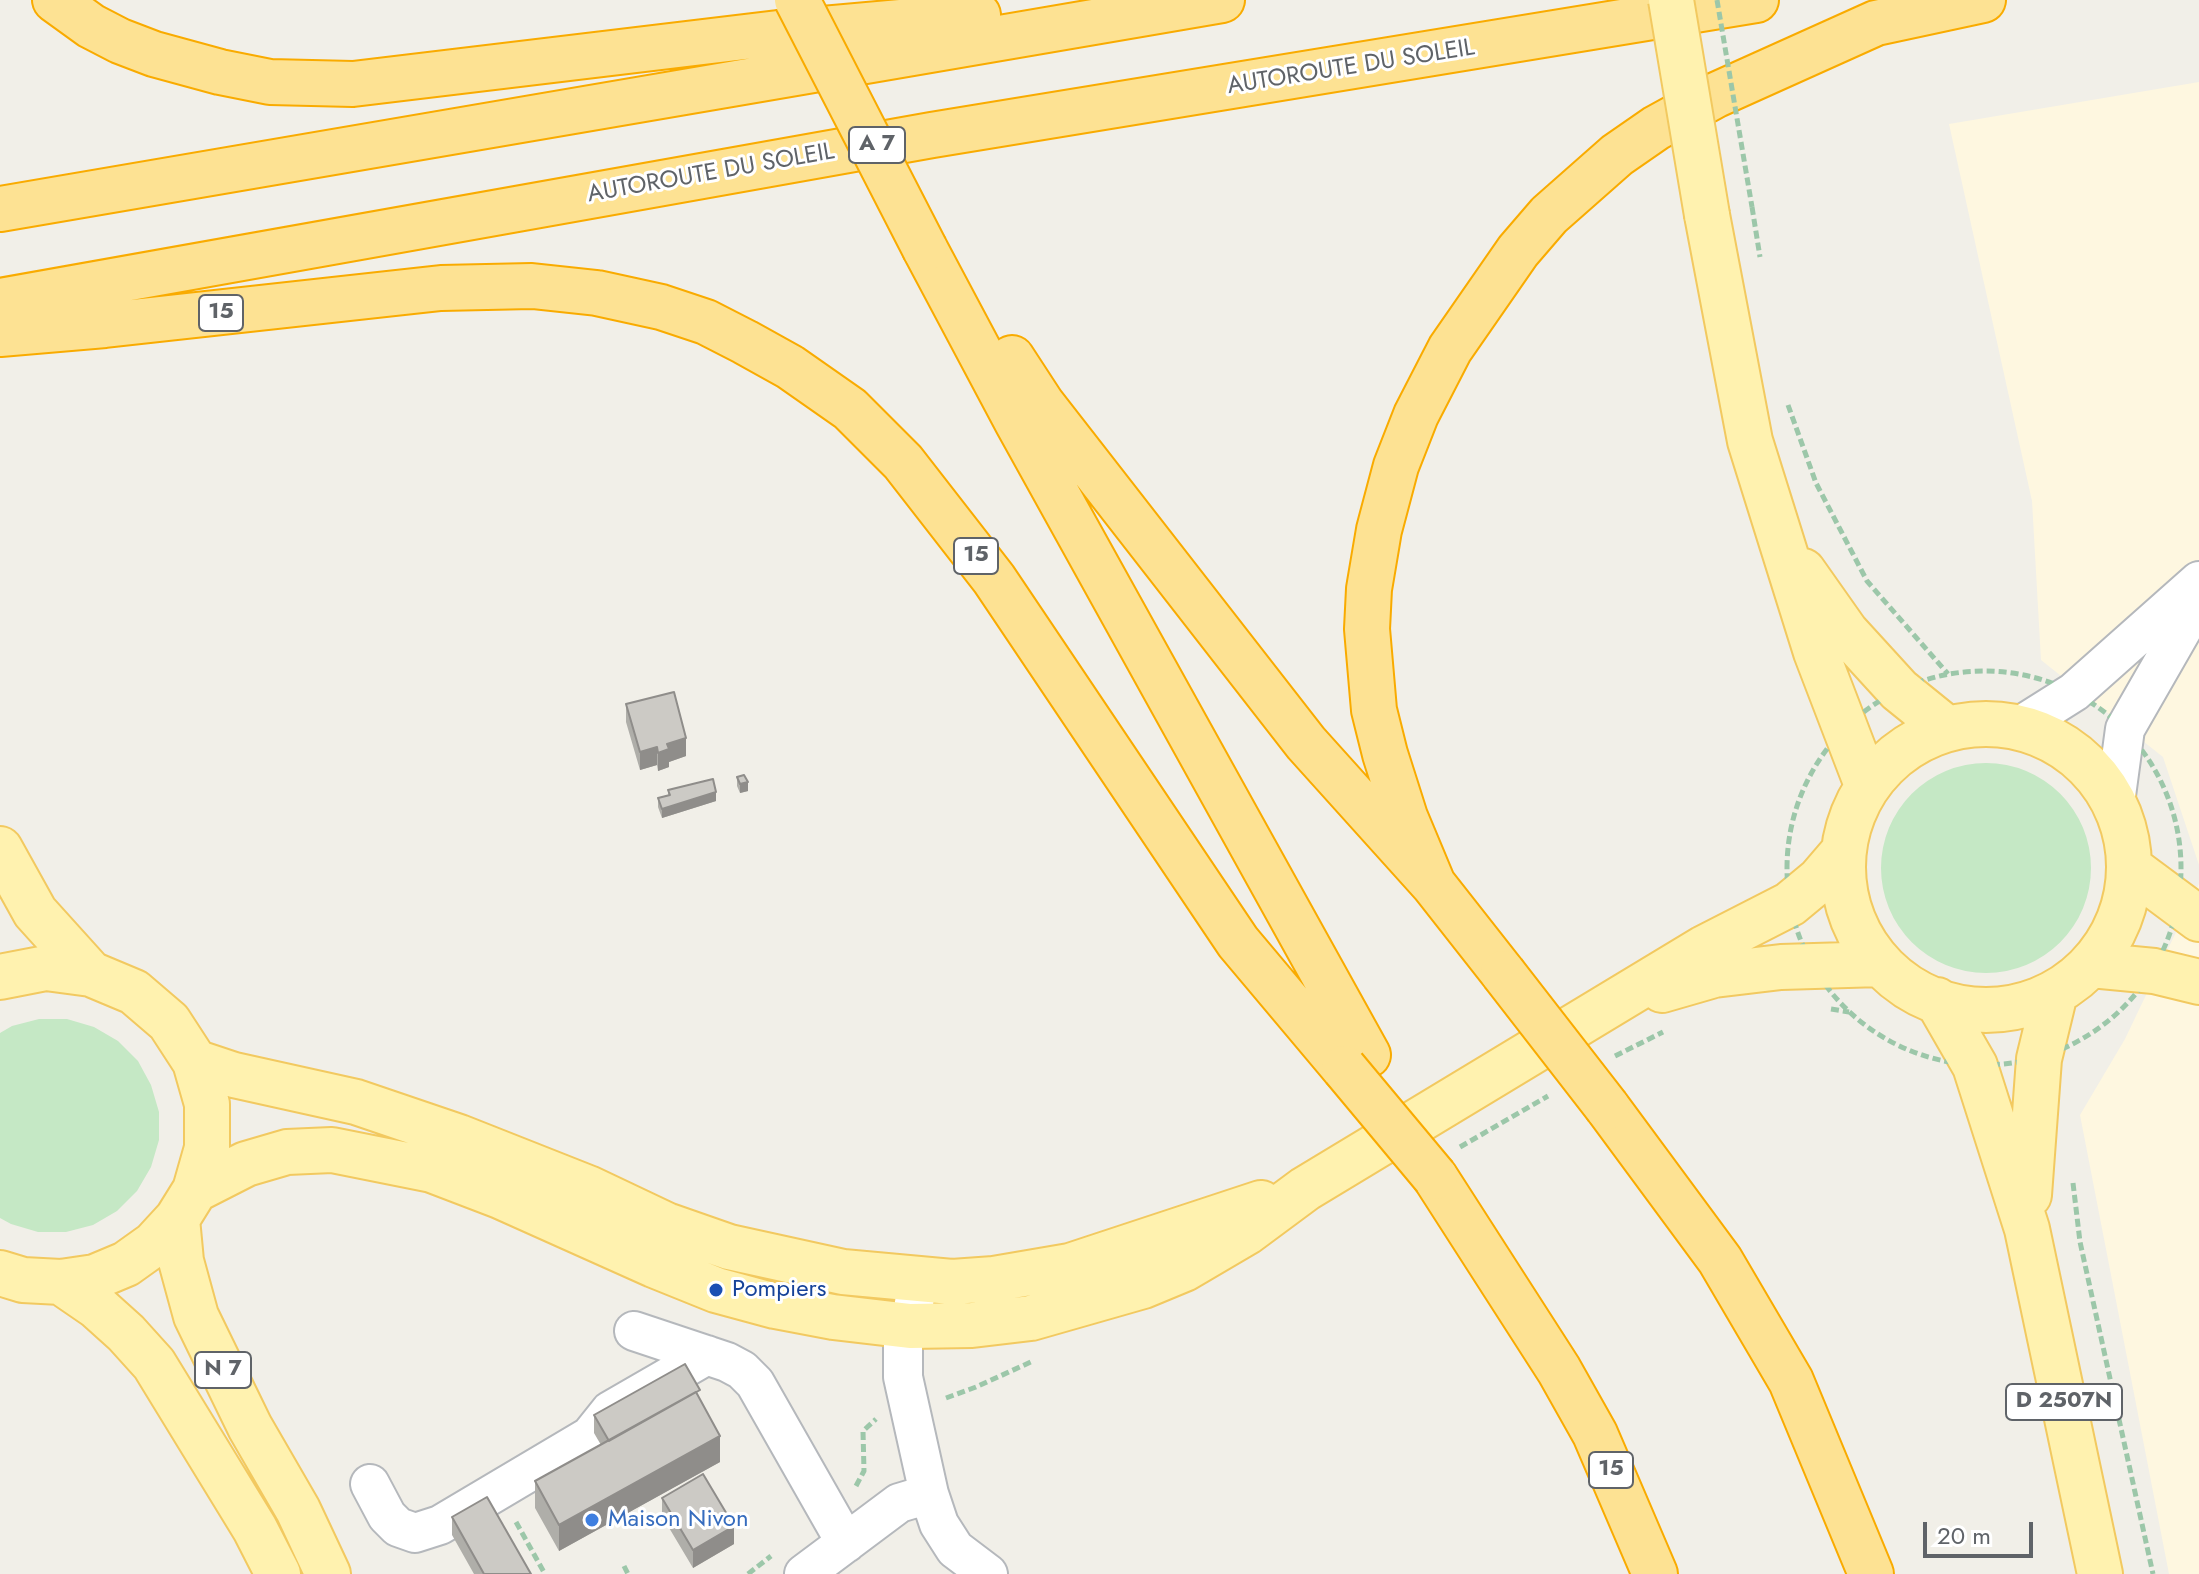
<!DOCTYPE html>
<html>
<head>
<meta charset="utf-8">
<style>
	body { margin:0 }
	#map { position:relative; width:2199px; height:1574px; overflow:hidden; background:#f1efe8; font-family:Jost,sans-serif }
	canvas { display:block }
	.scale { position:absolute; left:1923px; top:1522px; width:110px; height:36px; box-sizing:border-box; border:4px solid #5f6368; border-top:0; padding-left:10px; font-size:24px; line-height:28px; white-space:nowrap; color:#5f6368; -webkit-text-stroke:6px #fff; paint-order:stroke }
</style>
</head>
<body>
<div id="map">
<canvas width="2199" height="1574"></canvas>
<div class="scale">20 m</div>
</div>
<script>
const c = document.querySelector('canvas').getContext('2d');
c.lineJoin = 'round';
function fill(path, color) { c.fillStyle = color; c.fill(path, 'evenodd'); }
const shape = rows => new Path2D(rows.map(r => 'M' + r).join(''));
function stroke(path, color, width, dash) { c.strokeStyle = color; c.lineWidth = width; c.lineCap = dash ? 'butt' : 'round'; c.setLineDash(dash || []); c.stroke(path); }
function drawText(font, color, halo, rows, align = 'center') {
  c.font = font + ' Jost,sans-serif'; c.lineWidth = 6; c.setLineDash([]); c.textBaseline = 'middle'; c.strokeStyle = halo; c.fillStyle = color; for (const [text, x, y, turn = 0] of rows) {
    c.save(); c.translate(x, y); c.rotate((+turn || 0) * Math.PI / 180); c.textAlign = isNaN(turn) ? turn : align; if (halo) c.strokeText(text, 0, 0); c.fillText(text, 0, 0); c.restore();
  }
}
const commercial = shape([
	[2199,82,2199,865,2163,757,2041,660,2032,501,1949,124],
	[2199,884,2199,1574,2169,1574,2080,1115,2125,1039]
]);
const green = shape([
	'1881 868a105 105 0 1 1 210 0a105 105 0 1 1-210 0Z',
	[39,1019,67,1019,94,1027,118,1041,138,1061,151,1085,159,1112,159,1140,151,1167,137,1191,117,1211,93,1225,66,1232,38,1232,11,1224,0,1218,0,1033,12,1026]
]);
const path = shape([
	[1752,207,1760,257],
	[1788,405,1816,483,1867,581,1948,674],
	'1787 868a197 197 0 1 1 394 0a197 197 0 1 1-394 0Z',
	[1831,1009,1849,1012],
	[1615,1056,1663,1032],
	[1460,1147,1548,1096],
	[2073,1183,2080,1242,2153,1574],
	[946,1398,976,1387,1033,1361],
	[856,1486,864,1471,863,1431,876,1419],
	[516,1522,545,1574],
	[624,1566,628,1574],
	[748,1574,771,1556]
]);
const minor = shape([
	[2020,726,2074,692,2199,581],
	[2115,803,2125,729,2199,600],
	[918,1280,910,1326,903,1344,903,1377,929,1494,939,1524,955,1549,988,1574],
	[634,1331,727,1362,742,1370,755,1383,846,1543],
	[370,1484,387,1516,398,1527,415,1533,440,1525,590,1436,610,1411,707,1355],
	[804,1574,899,1503,929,1494]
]);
const major = shape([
	[1707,215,1750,441,1816,652,1867,785],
	[1803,571,1846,632,1899,690,1946,728],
	'1843 867a143 143 0 1 1 286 0a143 143 0 1 1-286 0Z',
	[0,849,35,912,91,974],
	[2129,867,2199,919],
	[2091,965,2154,971,2199,982],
	[0,977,46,968,91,974,134,992,169,1022,195,1062,207,1104,207,1148,195,1190,177,1219,154,1244,126,1264,95,1277,61,1282,23,1280,0,1273],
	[1662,990,1714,975,1781,967,1881,964],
	[1937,1000,1975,1066,2027,1229,2100,1574],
	[195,1062,234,1075,356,1102,459,1137,588,1188,666,1225,729,1247,843,1272,952,1282,994,1279,1070,1266,1261,1203],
	[195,1190,246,1164,287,1152,332,1150,432,1170,500,1196,654,1265,716,1290,775,1306,833,1317,910,1326,972,1325,1031,1318,1143,1286,1184,1269,1247,1232,1305,1189,1704,948,1790,904,1819,880,1843,852],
	[2029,1195,2039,1059,2055,993],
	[177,1219,181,1261,196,1316,250,1427,298,1510,328,1574],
	[61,1282,96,1306,126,1333,154,1364,255,1529,278,1574]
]);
const highway = shape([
	[55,0,91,26,120,41,154,54,220,72,270,82,353,84,778,33,978,15],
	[0,209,1222,0],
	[925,249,1017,422,1368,1055],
	[0,301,932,135,1756,0],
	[0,334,105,325,441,288,532,286,597,293,661,307,706,322,745,342,790,367,850,409,903,462,994,579,1238,942,1344,1068],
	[1012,358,1042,404,1306,743,1433,884,1503,973],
	[1433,884,1405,817,1385,754,1374,710,1367,629,1369,589,1379,530,1396,466,1416,415,1450,349,1518,251,1549,215,1617,155,1656,128,1716,95,1876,23,1983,0],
	[1607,1107,1720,1260,1791,1381,1871,1574],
	[1435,1177,1559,1370,1595,1434,1655,1574]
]);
const pathBridge = shape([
	[1717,0,1752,207]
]);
const majorBridge = shape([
	[1671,0,1707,215]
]);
const highwayBridge = shape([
	[797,0,925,249],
	[1503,973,1607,1107],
	[1344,1068,1435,1177]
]);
const wall = shape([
	[626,704,686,756,669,762,669,767,658,771,657,765,640,770,626,722],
	[737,777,748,791,740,793,737,786],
	[668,790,716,801,662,818,658,807,658,798,668,795],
	[700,1400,720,1462,559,1551,535,1508,535,1481,601,1445,594,1433,594,1415],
	[662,1498,734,1544,693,1568,662,1516],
	[452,1517,531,1574,474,1574,452,1535]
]);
const shadedWall = shape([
	[686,738,686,756,669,762,669,767,658,771,658,753,667,744],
	[657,747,657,765,640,770,640,752],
	[748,782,748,791,740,793,740,784],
	[716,792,716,801,662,818,662,809],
	[720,1436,720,1462,559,1551,559,1525],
	[734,1526,734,1544,693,1568,693,1550]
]);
const building = shape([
	[674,692,686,738,667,744,669,749,658,753,657,747,640,752,626,704,674,692],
	[744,775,748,782,740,784,737,777,744,775],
	[713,779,716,792,662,809,658,798,670,795,668,790,713,779],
	[685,1364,700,1390,609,1441,594,1415,685,1364],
	[696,1392,720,1436,559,1525,535,1481,696,1392],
	[703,1474,734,1526,693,1550,662,1498,703,1474],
	[487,1497,531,1574,484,1574,452,1517,487,1497]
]);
const markers = [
	[716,1290,8,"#1a4fb4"],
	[592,1520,8,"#3f7fe0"]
];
const shields = [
	[877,145,56],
	[221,313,44],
	[976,556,44],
	[223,1370,56],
	[2064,1402,116],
	[1611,1470,44]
];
const shieldNames = [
	["A 7",877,145],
	["15",221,313],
	["15",976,556],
	["N 7",223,1370],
	["D 2507N",2064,1402],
	["15",1611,1470]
];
const streetNames = [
	["AUTOROUTE DU SOLEIL",1351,68,-9],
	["AUTOROUTE DU SOLEIL",711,174,-10]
];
const transitNames = [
	["Pompiers",732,1290]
];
const shopNames = [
	["Maison Nivon",608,1520]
];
fill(commercial, '#fef7e0');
fill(green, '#c5e8c5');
stroke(minor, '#b5b8bc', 42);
stroke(major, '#f2c960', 48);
stroke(highway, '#f9ab00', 48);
stroke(path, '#9cc7a9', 5, [8, 4]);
stroke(minor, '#fff', 38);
stroke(major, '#fff2af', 44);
stroke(highway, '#fde293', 44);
stroke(majorBridge, '#f2c960', 48, []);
stroke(highwayBridge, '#f9ab00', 48, []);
stroke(pathBridge, '#9cc7a9', 5, [8, 4]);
stroke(majorBridge, '#fff2af', 44);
stroke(highwayBridge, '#fde293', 44);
fill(wall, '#afaea9');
fill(shadedWall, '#8f8d8a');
fill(building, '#cccac5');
stroke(building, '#8f8d8a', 2);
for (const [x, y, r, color] of markers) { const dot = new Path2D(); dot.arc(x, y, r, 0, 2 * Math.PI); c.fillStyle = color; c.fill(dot); stroke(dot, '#fff', 3); }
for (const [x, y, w] of shields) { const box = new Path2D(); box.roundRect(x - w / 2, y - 18, w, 36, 6); c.fillStyle = '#fff'; c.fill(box); stroke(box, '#5f6368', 2); }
drawText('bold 22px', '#5f6368', null, shieldNames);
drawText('24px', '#5f6368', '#fff', streetNames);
drawText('24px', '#164399', '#fff', transitNames, 'left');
drawText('24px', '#366cbe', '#fff', shopNames, 'left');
</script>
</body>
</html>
